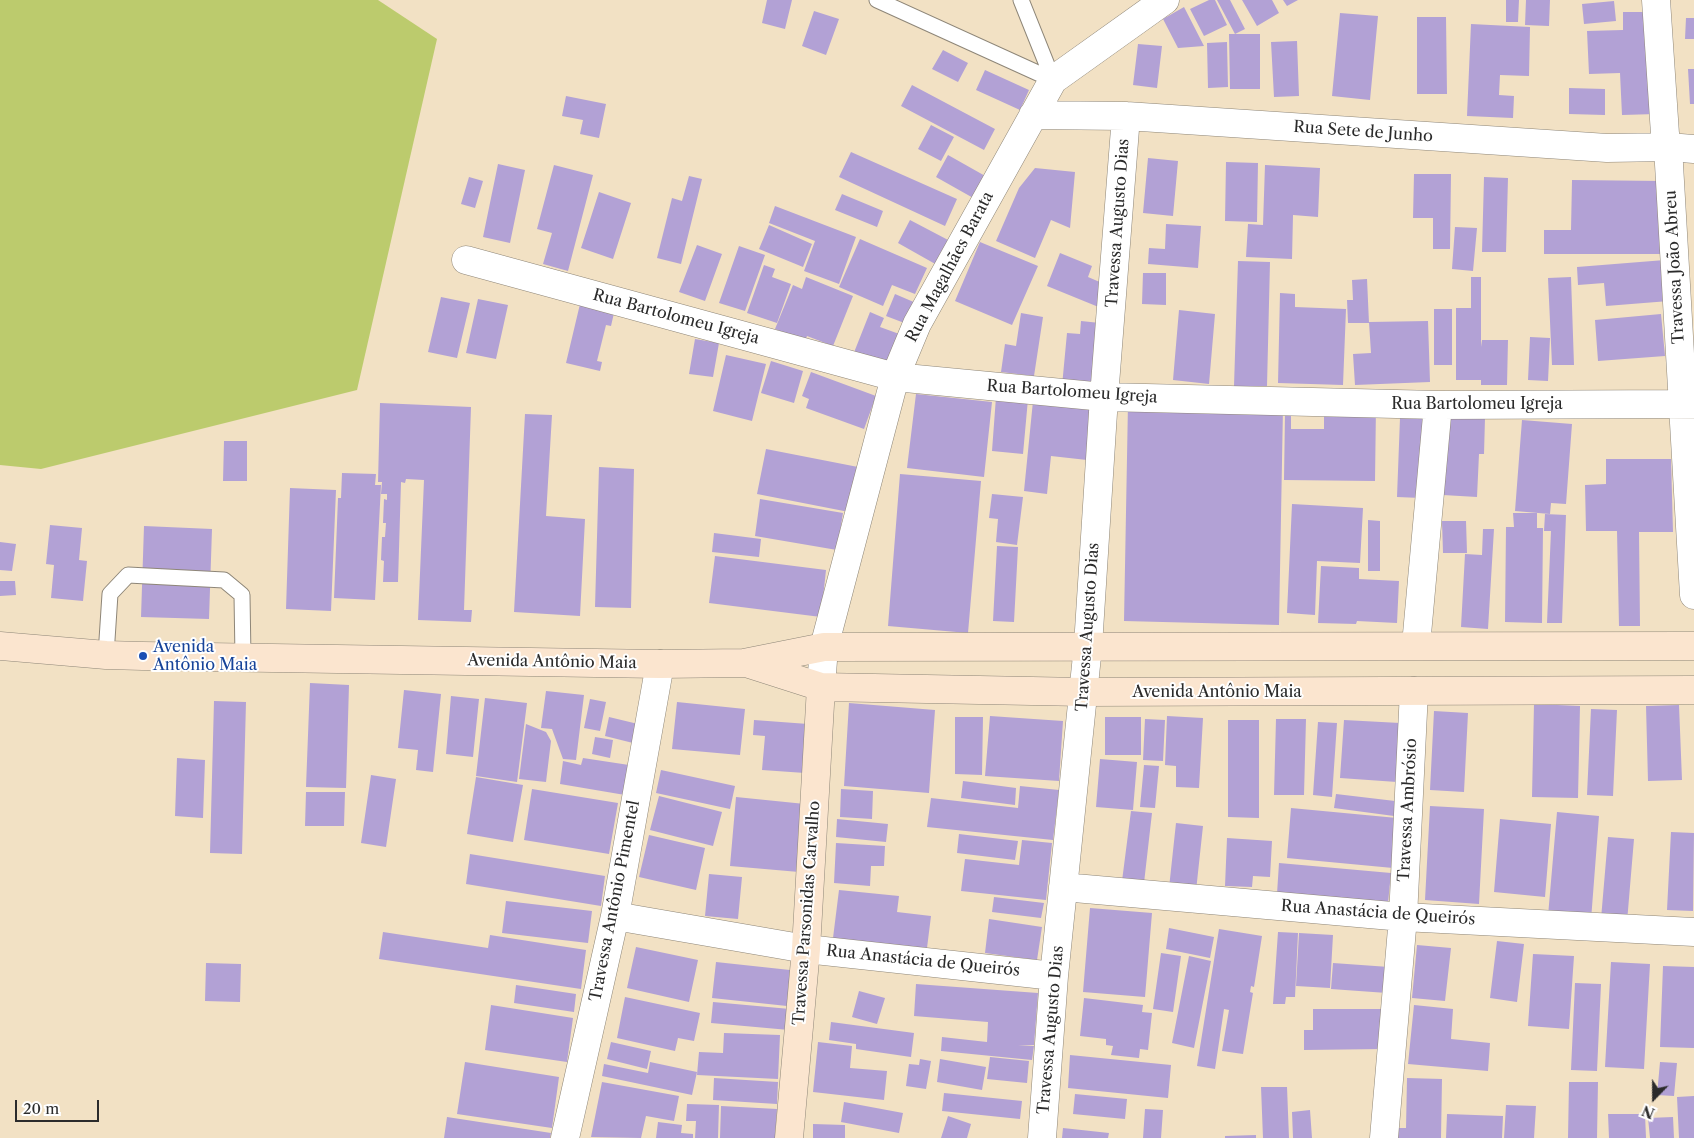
<!DOCTYPE html>
<html>
<head>
<meta charset="utf-8">
<style>
	body { margin:0 }
	#map { position:relative; width:1694px; height:1138px; overflow:hidden; background:#f2e1c4; font-family:"Libre Caslon Text",serif }
	canvas { display:block }
	.north { position:absolute; left:1629px; top:1073px; width:50px; height:50px; -webkit-text-stroke:4px #fff; paint-order:stroke; rotate:202deg; font-size:14px; font-weight:700; line-height:20px; text-align:center; color:#2b2b2b }
	.north::after { content:''; display:block; margin:auto; width:18px; height:22px; background:#2b2b2b; clip-path:polygon(50% 0,100% 100%,50% 72%,0 100%) }
	.scale { position:absolute; left:15px; top:1100px; width:84px; height:22px; box-sizing:border-box; border:2px solid #2b2b2b; border-top:0; padding-left:6px; font-size:15px; line-height:18px; white-space:nowrap; color:#2b2b2b; -webkit-text-stroke:4px #fff; paint-order:stroke }
</style>
</head>
<body>
<div id="map">
<canvas width="1694" height="1138"></canvas>
<div class="north">N</div>
<div class="scale">20 m</div>
</div>
<script>
const c = document.querySelector('canvas').getContext('2d');
c.lineJoin = 'round';
function fill(path, color) { c.fillStyle = color; c.fill(path, 'evenodd'); }
const shape = rows => new Path2D(rows.map(r => 'M' + r).join(''));
function stroke(path, color, width, dash) { c.strokeStyle = color; c.lineWidth = width; c.lineCap = dash ? 'butt' : 'round'; c.setLineDash(dash || []); c.stroke(path); }
function drawText(font, color, halo, rows, align = 'center') {
  c.font = font + ' "Libre Caslon Text",serif'; c.lineWidth = 4; c.setLineDash([]); c.textBaseline = 'middle'; c.strokeStyle = halo; c.fillStyle = color; for (const [text, x, y, turn = 0] of rows) {
    c.save(); c.translate(x, y); c.rotate((+turn || 0) * Math.PI / 180); c.textAlign = isNaN(turn) ? turn : align; if (halo) c.strokeText(text, 0, 0); c.fillText(text, 0, 0); c.restore();
  }
}
const green = shape([
	[0,0,378,0,437,39,357,390,41,469,0,465]
]);
const building = shape([
	[767,0,792,0,785,29,762,23],
	[1209,0,1215,0,1227,25,1204,36,1190,9],
	[1217,0,1230,0,1245,29,1235,34],
	[1242,0,1272,0,1279,13,1257,26],
	[1283,0,1298,0,1287,6],
	[1506,0,1519,0,1518,22,1506,22],
	[1526,0,1550,0,1549,26,1525,25],
	[1614,1,1616,21,1584,24,1582,4],
	[1184,7,1204,46,1178,48,1163,19],
	[814,11,839,19,826,55,802,46],
	[1623,12,1652,12,1656,114,1622,115,1620,73,1589,74,1587,31,1623,30],
	[1340,13,1378,16,1370,100,1332,96],
	[1417,17,1446,17,1447,94,1417,94],
	[1686,18,1694,18,1694,39,1685,39],
	[1471,24,1530,27,1529,76,1500,75,1499,95,1514,96,1513,118,1467,116],
	[1229,34,1260,34,1260,89,1230,89],
	[1297,41,1299,96,1274,97,1271,42],
	[1227,42,1228,87,1208,88,1207,43],
	[1138,44,1162,46,1157,88,1133,85],
	[943,50,968,63,958,82,932,69],
	[1688,69,1694,69,1694,104,1690,104],
	[985,70,1029,90,1020,110,976,90],
	[912,85,995,129,984,150,901,106],
	[1569,88,1605,89,1605,115,1569,114],
	[566,96,606,104,599,138,580,134,583,120,562,116],
	[931,125,954,137,941,161,918,149],
	[851,152,957,199,945,226,839,177],
	[948,155,987,177,975,199,936,177],
	[1148,158,1178,161,1173,216,1143,213],
	[1226,162,1258,163,1257,222,1225,221],
	[498,164,525,170,510,243,483,237],
	[554,165,593,175,568,271,543,264,552,233,537,229],
	[1265,165,1320,168,1318,217,1293,215,1292,259,1246,257,1248,224,1263,225],
	[1035,168,1075,172,1070,228,1051,220,1035,258,996,241,1019,188],
	[1414,174,1451,174,1450,249,1433,249,1433,218,1413,218],
	[689,176,702,179,681,264,657,258,672,198,682,201],
	[469,177,483,181,475,208,461,204],
	[1484,177,1508,178,1506,252,1482,252],
	[1572,180,1663,181,1663,254,1544,254,1544,230,1571,230],
	[599,192,631,203,613,259,581,248],
	[842,194,883,211,877,227,835,210],
	[775,206,856,237,839,284,804,271,815,241,769,223],
	[910,220,950,241,937,265,898,243],
	[1166,224,1201,226,1198,268,1148,264,1149,248,1165,249],
	[769,225,812,244,803,267,759,249],
	[1455,227,1477,228,1473,271,1452,269],
	[860,239,927,268,915,294,892,285,883,306,839,287],
	[980,242,1038,266,1012,325,955,301],
	[697,245,722,254,705,301,679,292],
	[739,246,765,255,745,311,719,303],
	[1060,253,1092,266,1088,277,1109,286,1101,308,1047,286],
	[1665,260,1669,301,1606,306,1604,283,1578,285,1577,267],
	[1238,261,1270,262,1267,386,1234,386],
	[764,265,775,269,772,277,791,284,777,323,747,313],
	[1143,273,1166,273,1166,305,1142,304],
	[806,277,853,296,833,346,807,336,805,341,775,329,793,285,802,289],
	[1471,277,1481,277,1481,347,1482,340,1508,340,1507,385,1481,385,1481,380,1456,380,1456,308,1471,308],
	[1571,277,1574,365,1552,365,1548,278],
	[1367,279,1369,323,1348,323,1347,300,1353,300,1352,280],
	[1280,293,1295,294,1295,307,1346,309,1343,385,1278,383],
	[895,294,916,303,907,324,886,316],
	[441,297,470,303,457,358,428,352],
	[478,299,508,305,496,359,466,353],
	[580,304,614,313,611,326,606,325,597,361,602,362,600,371,566,363],
	[1434,309,1452,309,1452,365,1434,365],
	[1179,310,1215,314,1209,384,1173,380],
	[870,312,884,318,880,327,902,335,889,369,853,355],
	[1021,313,1043,317,1034,376,1001,372,1005,344,1016,346],
	[1661,314,1665,356,1598,361,1595,320],
	[1081,321,1100,323,1093,389,1062,386,1067,333,1080,334],
	[1428,321,1430,382,1355,385,1353,354,1371,353,1369,322],
	[1530,337,1550,338,1548,381,1528,380],
	[695,339,719,343,713,377,689,374],
	[726,355,766,364,752,421,713,411],
	[771,361,803,371,794,403,761,393],
	[811,372,876,396,864,429,806,408,809,399,802,396],
	[916,394,992,402,984,477,907,468],
	[996,397,1028,399,1023,454,992,451],
	[1033,401,1093,408,1087,460,1051,456,1047,494,1024,491],
	[380,403,471,407,464,610,472,610,471,622,418,620,424,480,406,479,405,483,401,482,398,582,383,582,384,561,381,560,382,537,385,537,386,523,383,523,384,499,387,500,387,494,381,494,382,482,378,482],
	[1128,403,1283,407,1279,625,1124,621],
	[1324,404,1376,405,1375,481,1284,480,1285,413,1291,414,1291,429,1324,429],
	[525,414,552,415,546,516,585,519,580,616,514,612],
	[1446,417,1485,418,1484,454,1479,454,1477,497,1443,495],
	[1400,418,1425,419,1421,498,1397,497],
	[1522,420,1572,424,1566,504,1551,503,1550,514,1515,511],
	[224,441,247,441,247,481,223,481],
	[766,449,858,467,849,512,757,494],
	[1606,459,1671,459,1673,532,1639,532,1640,626,1619,626,1617,531,1586,531,1585,485,1606,484],
	[599,467,634,469,631,608,595,607],
	[342,473,376,474,375,485,381,485,375,600,334,598,338,498,341,498],
	[900,474,981,481,968,633,888,626],
	[290,488,336,490,331,611,286,609],
	[992,494,1023,497,1017,545,996,542,998,519,989,518],
	[760,499,843,513,837,550,755,536],
	[1292,504,1363,508,1360,563,1317,561,1315,615,1287,613],
	[1513,513,1537,513,1537,528,1543,528,1542,623,1505,622,1506,527,1514,527],
	[1545,514,1566,515,1562,623,1547,623,1551,531,1544,531],
	[1368,520,1380,521,1380,571,1368,571],
	[1442,521,1466,521,1467,553,1443,553],
	[50,525,82,528,79,560,87,561,83,601,51,598,54,565,46,564],
	[144,526,212,529,209,619,141,617],
	[1483,529,1494,529,1488,629,1461,627,1465,554,1482,555],
	[714,533,761,539,759,557,712,552],
	[0,542,16,544,12,571,0,570],
	[997,546,1018,547,1014,622,993,621],
	[715,556,826,570,821,617,709,603],
	[1321,566,1359,568,1359,579,1399,581,1397,623,1357,621,1356,624,1318,623],
	[0,581,15,581,16,595,0,596],
	[310,683,349,685,346,788,306,787],
	[404,690,441,694,433,772,416,770,418,750,398,748],
	[546,691,584,695,576,760,563,759,552,729,541,728],
	[451,696,479,699,473,757,446,754],
	[485,698,527,703,517,782,476,776],
	[590,699,606,702,600,731,584,728],
	[214,701,246,702,242,854,210,853],
	[677,702,745,709,740,755,672,749],
	[849,703,935,710,929,793,844,786],
	[1534,704,1580,706,1578,798,1532,797],
	[1679,705,1682,780,1648,781,1646,706],
	[1591,709,1617,710,1613,796,1587,795],
	[1434,711,1468,713,1464,792,1430,790],
	[990,716,1063,721,1059,781,985,776],
	[1167,716,1203,718,1199,788,1176,787,1176,766,1165,765],
	[609,717,638,724,633,743,605,736],
	[955,717,983,717,982,775,955,774],
	[1105,717,1141,717,1141,755,1105,755],
	[1145,719,1165,720,1163,761,1143,760],
	[1276,719,1306,719,1304,795,1274,795],
	[754,720,808,724,805,773,762,770,765,736,753,735],
	[1228,720,1259,720,1259,818,1228,817],
	[1344,720,1400,723,1397,782,1340,778],
	[1318,722,1337,723,1332,797,1313,795],
	[526,724,546,732,551,741,546,782,519,779],
	[595,737,613,740,610,758,592,754],
	[177,758,205,760,203,818,175,816],
	[583,758,629,765,625,795,560,784,563,761,581,765],
	[1100,759,1137,762,1133,810,1096,807],
	[1144,765,1159,766,1155,808,1140,807],
	[661,770,735,786,730,809,656,793],
	[371,775,396,779,386,847,361,843],
	[476,777,523,785,513,842,467,834],
	[963,781,1016,788,1015,805,961,798],
	[1020,786,1059,790,1053,840,927,827,931,798,1018,808],
	[532,789,618,803,609,854,524,840],
	[841,789,873,791,872,819,840,817],
	[306,792,345,792,344,826,305,826],
	[1336,794,1395,801,1394,816,1334,808],
	[659,796,722,812,713,846,650,830],
	[736,797,805,804,799,872,730,866],
	[1430,806,1484,809,1479,904,1425,900],
	[1291,808,1397,818,1393,868,1287,858],
	[1131,811,1152,813,1144,883,1122,881],
	[1557,812,1599,816,1591,920,1548,916],
	[837,819,888,824,886,842,836,837],
	[1500,819,1551,824,1545,897,1494,892],
	[1176,823,1203,826,1196,891,1169,888],
	[1671,832,1694,833,1693,911,1667,910],
	[959,834,1018,841,1015,860,957,853],
	[649,835,705,848,696,890,639,877],
	[1608,837,1634,839,1627,922,1601,919],
	[1227,838,1272,841,1270,877,1253,876,1252,887,1225,886],
	[1022,840,1052,843,1046,900,961,891,965,859,1019,865],
	[836,843,885,846,884,866,871,866,870,886,834,883],
	[470,854,605,876,601,906,466,884],
	[1279,863,1391,873,1388,903,1277,894],
	[709,874,742,877,738,919,705,916],
	[839,890,899,896,897,912,931,916,927,948,833,938],
	[994,897,1044,903,1041,918,992,912],
	[506,901,592,911,588,943,502,933],
	[1090,908,1152,913,1145,997,1083,992],
	[989,919,1042,927,1037,960,985,953],
	[1169,928,1214,937,1210,958,1166,949],
	[1219,929,1262,936,1254,987,1251,986,1250,992,1253,993,1243,1054,1222,1051,1229,1010,1224,1009,1215,1069,1197,1066],
	[383,932,488,948,490,935,586,950,581,989,379,959],
	[1278,932,1298,933,1295,997,1286,997,1285,1004,1273,1004],
	[1299,933,1333,935,1330,988,1296,986],
	[1497,941,1524,944,1517,1002,1490,998],
	[1417,945,1451,948,1445,1001,1412,998],
	[636,947,698,960,689,1002,627,988],
	[1161,953,1181,956,1173,1012,1153,1009],
	[1533,954,1574,956,1569,1029,1528,1026],
	[1189,956,1211,961,1194,1048,1172,1043],
	[716,962,790,970,787,1006,712,998],
	[1611,962,1650,964,1644,1069,1605,1067],
	[206,963,241,964,240,1002,205,1001],
	[1333,963,1389,967,1387,993,1331,989],
	[1663,966,1694,967,1694,1048,1660,1047],
	[1575,983,1601,984,1597,1071,1571,1070],
	[916,984,1038,993,1034,1045,1018,1045,1034,1046,1032,1060,941,1051,942,1037,987,1042,988,1022,914,1016],
	[516,985,576,994,574,1012,514,1003],
	[859,991,885,998,877,1024,852,1017],
	[625,997,700,1013,694,1041,678,1038,675,1051,617,1038],
	[1084,998,1143,1005,1142,1012,1152,1013,1148,1050,1140,1049,1139,1058,1111,1055,1113,1046,1106,1045,1106,1039,1080,1036],
	[713,1002,790,1009,789,1030,711,1023],
	[491,1005,573,1018,567,1062,485,1050],
	[1414,1005,1453,1009,1451,1039,1490,1043,1488,1071,1408,1064],
	[1313,1009,1384,1009,1384,1049,1304,1050,1304,1030,1313,1030],
	[831,1022,914,1033,911,1057,856,1049,856,1044,829,1040],
	[724,1033,780,1035,778,1079,697,1075,699,1052,723,1053],
	[611,1042,651,1051,647,1069,607,1059],
	[818,1042,852,1046,850,1068,887,1071,884,1100,813,1092],
	[1070,1055,1171,1065,1168,1098,1068,1088],
	[990,1057,1029,1061,1027,1083,987,1079],
	[920,1059,931,1061,926,1089,906,1086,909,1064,919,1065],
	[940,1059,986,1067,982,1090,937,1082],
	[465,1062,559,1077,552,1128,457,1114],
	[650,1062,697,1072,692,1095,602,1076,604,1064,648,1073],
	[1660,1062,1677,1063,1674,1096,1657,1095],
	[714,1078,778,1082,777,1104,713,1100],
	[1407,1078,1442,1079,1441,1138,1397,1138,1398,1128,1406,1128],
	[602,1082,679,1096,674,1121,646,1116,641,1138,591,1137],
	[1569,1082,1598,1082,1597,1138,1568,1138],
	[1261,1087,1287,1087,1289,1138,1263,1138],
	[944,1093,1022,1101,1020,1119,942,1111],
	[1075,1094,1127,1099,1125,1119,1073,1114],
	[1694,1096,1694,1138,1679,1138,1677,1097],
	[844,1102,903,1113,899,1133,841,1122],
	[687,1104,719,1105,718,1138,695,1138,696,1121,686,1121],
	[1506,1105,1536,1106,1534,1138,1504,1138],
	[721,1106,777,1109,775,1138,720,1138],
	[1145,1109,1163,1110,1161,1138,1143,1138],
	[1310,1110,1312,1138,1293,1138,1292,1112],
	[1447,1114,1503,1116,1502,1138,1446,1138],
	[1608,1114,1645,1114,1646,1138,1609,1138],
	[948,1116,971,1124,967,1138,941,1138],
	[447,1117,551,1133,550,1138,444,1138],
	[1673,1117,1674,1138,1650,1138,1648,1118],
	[658,1122,682,1125,681,1133,693,1134,693,1138,656,1138],
	[813,1124,845,1125,845,1138,813,1138],
	[1063,1128,1109,1133,1108,1138,1062,1138],
	[1256,1135,1256,1138,1225,1138,1225,1136]
]);
const lane = shape([
	[877,0,1053,80,1021,0],
	[106,655,110,594,128,575,224,580,242,595,243,658]
]);
const street = shape([
	[1656,0,1665,134,1668,147,1694,595],
	[1033,115,1126,116,1607,148,1668,147,1694,149],
	[466,260,895,377,1104,397,1438,405,1694,404],
	[1416,645,1438,405],
	[821,687,824,647,895,377,917,324,1053,80,1165,0],
	[1063,887,1403,917,1694,932],
	[615,916,806,949,1054,976],
	[565,1138,615,916,660,664],
	[1042,1138,1054,976,1088,646,1104,397,1126,116],
	[1384,1138,1403,917,1414,691]
]);
const secondary = shape([
	[0,646,106,655,143,656,660,664,744,663,824,647,1694,646],
	[746,663,821,687,1084,692,1694,690],
	[789,1138,806,949,821,687]
]);
const markers = [
	[143,656,5,"#1a4fb4"]
];
const streetNames = [
	["Rua Sete de Junho",1363,132,4],
	["Travessa Augusto Dias",1118,223,-86],
	["Rua Magalhães Barata",950,267,-62],
	["Travessa João Abreu",1675,267,-93],
	["Rua Bartolomeu Igreja",676,317,15],
	["Rua Bartolomeu Igreja",1072,392,4],
	["Rua Bartolomeu Igreja",1477,404],
	["Travessa Augusto Dias",1088,627,-86],
	["Avenida Antônio Maia",552,662,1],
	["Avenida Antônio Maia",1217,692],
	["Travessa Ambrósio",1408,810,-87],
	["Travessa Antônio Pimentel",615,901,-79],
	["Travessa Parsonidas Carvalho",807,913,-86],
	["Rua Anastácia de Queirós",1378,913,4],
	["Rua Anastácia de Queirós",923,961,6],
	["Travessa Augusto Dias",1051,1030,-85]
];
const transitNames = [
	["Avenida",153,647],
	["Antônio Maia",153,665]
];
fill(green, '#bccb6d');
fill(building, '#b2a1d5');
stroke(lane, '#8e8678', 17);
stroke(street, '#8e8678', 29);
stroke(secondary, '#8e8678', 29);
stroke(lane, '#fff', 15);
stroke(street, '#fff', 28);
stroke(secondary, '#fbe5cf', 28);
for (const [x, y, r, color] of markers) { const dot = new Path2D(); dot.arc(x, y, r, 0, 2 * Math.PI); c.fillStyle = color; c.fill(dot); stroke(dot, '#fff', 2); }
drawText('16px', '#2b2b2b', '#fff', streetNames);
drawText('16px', '#164399', '#fff', transitNames, 'left');
</script>
</body>
</html>
